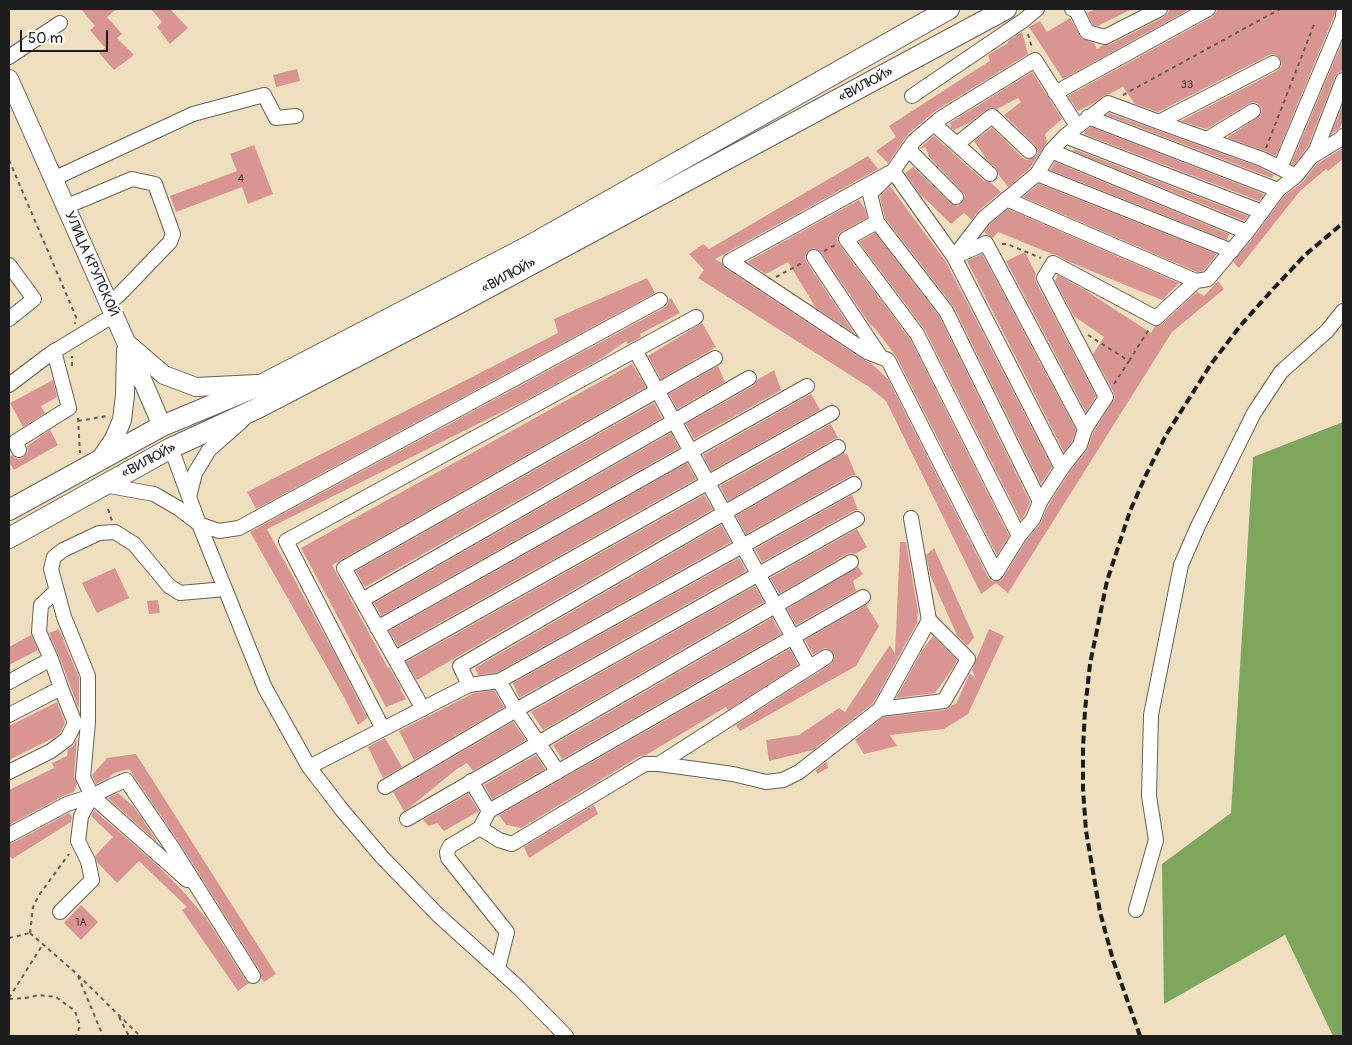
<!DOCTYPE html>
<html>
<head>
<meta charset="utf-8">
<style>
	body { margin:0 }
	#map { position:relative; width:1352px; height:1045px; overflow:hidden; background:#eee0bf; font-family:Pangolin,sans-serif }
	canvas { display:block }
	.frame { position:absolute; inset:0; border:10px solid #1c1c1c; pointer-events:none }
	.scale { position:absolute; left:20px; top:30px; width:88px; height:22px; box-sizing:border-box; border:2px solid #1c1c1c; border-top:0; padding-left:6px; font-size:15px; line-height:18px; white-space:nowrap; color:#1c1c1c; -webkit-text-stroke:4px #fff; paint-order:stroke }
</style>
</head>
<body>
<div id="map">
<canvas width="1352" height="1045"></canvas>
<div class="frame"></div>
<div class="scale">50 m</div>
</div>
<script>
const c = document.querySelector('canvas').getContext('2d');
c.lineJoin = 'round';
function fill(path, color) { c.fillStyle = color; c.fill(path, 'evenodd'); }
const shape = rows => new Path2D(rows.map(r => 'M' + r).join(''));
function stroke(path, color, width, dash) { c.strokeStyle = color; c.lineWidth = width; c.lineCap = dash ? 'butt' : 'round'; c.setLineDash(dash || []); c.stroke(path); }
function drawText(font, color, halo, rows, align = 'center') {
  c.font = font + ' Pangolin,sans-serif'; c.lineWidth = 4.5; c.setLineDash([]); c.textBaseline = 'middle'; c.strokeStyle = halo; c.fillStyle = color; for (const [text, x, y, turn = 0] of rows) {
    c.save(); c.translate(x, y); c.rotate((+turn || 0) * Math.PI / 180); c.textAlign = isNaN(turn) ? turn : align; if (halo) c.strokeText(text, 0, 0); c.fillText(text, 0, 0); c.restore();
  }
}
const forest = shape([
	[1343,422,1343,1036,1333,1036,1285,935,1164,1004,1162,864,1231,813,1253,457]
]);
const building = shape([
	[81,9,117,9,107,17,122,34,117,38,134,55,114,70,99,53,105,48,90,30,95,26],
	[151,9,170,9,188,28,170,44,157,27,162,22],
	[1096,9,1132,9,1098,26,1093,25,1087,13],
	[1169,9,1190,9,1063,79,1029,27,1040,21,1047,32,1070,18,1081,38,1094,43,1097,49,1103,45,1109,45,1164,17,1168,13],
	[1217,9,1268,9,1265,10,1316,10,1317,9,1336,9,1334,16,1276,156,1265,151,1228,138,1229,136,1260,116,1262,111,1261,107,1257,103,1252,102,1248,104,1206,129,1181,121,1277,71,1281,67,1282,63,1280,59,1274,54,1269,55,1158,112,1135,104,1123,87,1109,94,1103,96,1096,102,1078,111,1068,96,1212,17,1216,13],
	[1022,32,1028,54,935,111,908,134,888,163,876,151,896,137,889,126,977,69,990,61,988,55,1008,43,1008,41],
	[1343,40,1343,71,1338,73,1335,77,1308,146,1294,165,1291,164],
	[297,69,300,81,276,87,273,75],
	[1032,72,1062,119,1045,134,1047,142,1030,168,1008,187,999,175,996,168,988,161,974,141,992,128,1023,158,1027,160,1035,157,1038,153,1035,145,1004,115,1021,102,1018,98,997,109,991,107,987,109,971,122,954,130,951,128,950,123],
	[1343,104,1343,120,1340,128,1331,134],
	[1109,113,1259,167,1274,175,1272,178,1107,115],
	[1091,127,1264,194,1259,201,1084,134,1085,131],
	[934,136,984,181,990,182,1001,192,978,211,972,220,964,213,951,224,919,193,905,173,913,167,950,203,958,206,962,203,965,195,962,191,928,156,929,155,925,147,921,149,920,148],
	[254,145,273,194,248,204,242,187,176,212,170,196,237,171,230,154],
	[1343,148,1343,159,1328,171,1326,169,1300,191,1239,268,1233,262,1254,237,1284,196,1302,183,1317,164],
	[1074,149,1248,216,1244,221,1073,151],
	[868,156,878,169,715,259,722,263,725,268,862,359,871,363,888,379,988,577,992,581,1000,581,1003,578,1026,541,1040,524,1048,506,1069,473,1087,450,1093,433,1115,398,1114,393,1093,354,1104,337,1074,316,1055,281,1058,275,1088,292,1151,333,1155,326,1162,324,1197,292,1204,296,1218,281,1224,289,1172,332,1008,593,996,583,981,594,886,401,869,387,698,278,704,270,689,254,703,244,709,249],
	[1055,162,1229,234,1227,240,1050,170],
	[1039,184,1217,254,1203,271,1197,272,1023,197],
	[890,186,946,262,1052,467,1041,484,954,307,885,218,880,197],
	[859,200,865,209,867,218,841,232,838,235,837,240,839,244,910,339,1009,536,997,555,896,356,872,325,871,326,821,252,814,248,809,250,805,257,806,261,854,333,816,308,788,262,766,274,747,262],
	[1008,209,1179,283,1162,300,1067,261,1057,255,1052,254,998,232,993,238,984,232,990,224],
	[875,233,939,316,1030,502,1025,514,1021,520,925,330,859,242],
	[1025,252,1036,274,1035,277,1036,282,1096,396,1086,412,1006,261],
	[982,254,1076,430,1072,441,1064,452,967,261],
	[647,278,655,293,256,509,247,492,558,333,554,319],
	[671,298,680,313,640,334,641,337,628,344,626,341,602,358,528,399,267,529,337,658,367,718,358,725,345,699,250,532,664,308,668,304,669,299],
	[702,323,716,347,661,379,648,356],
	[632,364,646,387,332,565,388,668,389,667,401,688,400,689,406,699,386,707,301,548],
	[718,366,725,382,677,409,669,394],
	[774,370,781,390,694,439,686,424,753,386,757,380],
	[53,380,57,397,41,406,45,413,23,427,10,403],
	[811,394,820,410,711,471,703,455],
	[654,403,662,418,365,587,356,571],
	[831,424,838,438,834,439,728,501,720,486],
	[50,430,58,445,14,470,9,462,9,457,12,455,18,459,23,458,28,451,27,446],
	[671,433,679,448,381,616,374,603],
	[844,453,845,455,847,454,856,475,850,476,746,534,736,516],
	[687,463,696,479,398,646,389,631],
	[704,495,713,509,417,680,406,662],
	[852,495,858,510,853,511,762,562,755,549],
	[721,525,731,542,496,673,478,675,475,668],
	[857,529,867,547,855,554,850,553,847,554,779,594,770,578],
	[900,542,906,542,918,611,917,623,876,698,872,704,813,750,769,761,766,740,799,735,839,708,845,712,890,645,895,654],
	[934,548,974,637,969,644,967,645,957,635,930,575,926,555],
	[739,558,746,571,519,698,513,683],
	[858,567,863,574,853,581,856,591,796,625,787,609],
	[115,568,129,598,97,613,82,583],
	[755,586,764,602,543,730,531,712],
	[158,600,160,613,149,614,147,601],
	[866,605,879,626,856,666,740,731,736,725,831,664,833,661,835,656,830,650,825,648,813,655,805,640],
	[772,618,781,634,562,759,553,745],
	[59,629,79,678,79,706,78,707,59,656,49,633],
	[989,629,1004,636,968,714,944,729,890,735,897,746,864,754,855,740,883,717,945,710,949,708,952,705,956,704,970,673,976,679,972,670],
	[31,635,38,650,9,665,9,647],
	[933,636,957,660,953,668,935,693,896,698,923,649],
	[790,649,798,665,728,710,726,707,646,755,640,756,521,828,506,825,499,815],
	[494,690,504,707,414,760,399,731,474,693],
	[57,702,65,723,60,733,55,737,9,760,9,726],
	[513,722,526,740,473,771,467,763,457,769,410,807,404,811,393,792],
	[385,738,402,767,383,778,368,747],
	[77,739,74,776,77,784,74,792,63,796,9,825,9,790,54,768,52,763,67,756,68,749,73,746],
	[136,754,276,974,264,982,261,978,260,971,179,842,129,769,114,773,110,777,96,784,92,775,107,758],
	[536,755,545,769,492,799,484,785],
	[827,761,828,768,817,774,816,770],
	[118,793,134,807,158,843,108,798],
	[468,794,479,811,444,831,437,823,429,826,423,820],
	[594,805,598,814,529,858,524,847],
	[94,810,158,866,181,889,206,918,246,981,249,983,238,991,182,910,187,907,139,861,117,883,97,862,95,856,113,837,91,816],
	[69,813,72,817,71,822,12,859,9,855,9,844,13,843],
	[81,905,98,922,81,940,64,923]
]);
const path = shape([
	[1028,34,1032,48],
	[1123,95,1280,9],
	[1266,148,1315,22],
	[9,160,76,317,75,324],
	[1002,244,1007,244,1041,258],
	[824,251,835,245],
	[776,277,802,263],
	[1088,335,1129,361,1114,384],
	[1129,361,1149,329],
	[72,366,72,356],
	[78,418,80,453],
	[78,421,107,416],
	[108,509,112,521],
	[30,933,77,974,140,1036],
	[30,933,33,907,39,895,69,854],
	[9,938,30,933],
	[78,976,103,1036],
	[9,998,43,944],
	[9,999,26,998,39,995,56,997,75,1011,80,1026,76,1036],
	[119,1017,129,1036]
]);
const minor = shape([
	[1072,9,1076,10,1087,32,1105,37,1160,9],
	[9,57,60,23],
	[1055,93,1208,9],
	[912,96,1024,20,1037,9],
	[1088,117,1278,190],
	[1159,122,1273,63],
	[934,124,990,174],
	[1077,126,1035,60,941,118,914,141,893,171,730,261,867,352,888,360,996,573,1019,536,1033,519,1040,502,1062,468,1080,445,1085,429,1106,397,1044,278,1053,263,1156,318,1196,281,1208,279,1247,232,1278,190,1296,176,1311,157,1342,138,1343,136],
	[1065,136,1262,212],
	[1207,139,1253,111],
	[957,144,992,116,1029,151],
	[908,149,956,197],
	[1051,151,1247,232],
	[1311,157,1316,150,1343,80],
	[1280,168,1343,18,1343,14],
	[1037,174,1232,251],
	[53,179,193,114,264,95,276,118,296,116],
	[1006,199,1196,281],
	[65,207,132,179,155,184,173,234,170,242,119,295,108,303],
	[877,222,870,194,893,171,954,257,984,218,1037,174,1051,151,1065,136,1108,103,1159,122,1262,159,1296,176],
	[814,257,880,356],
	[9,265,34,299,9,319],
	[635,350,806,661],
	[9,385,50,354,114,315],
	[171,448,199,524,265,688,309,767,342,810,382,857,438,915,519,988,566,1036],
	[19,450,15,442,69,408,54,351],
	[1062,468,954,257,986,243,1085,429],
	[104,485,154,494,178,508,199,524,219,531,239,528,660,300],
	[189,497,195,473,209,450,243,420],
	[1019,536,917,334,846,239,877,222,946,311,1040,502],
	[225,589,180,593,169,586,134,544,115,532,99,533,63,550,54,557,51,569,64,617,88,676,88,722,83,777,92,796,112,786,126,780,172,847,253,976],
	[362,600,749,378],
	[377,628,807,386],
	[395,658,832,413],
	[499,681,854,484],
	[9,682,51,659,39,632,41,605,56,591],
	[423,709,344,568,715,358],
	[880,709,944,701,968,659,929,620],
	[9,715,61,688],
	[383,729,286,541,696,317],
	[659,764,826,657],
	[309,767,469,685,460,666,838,447],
	[9,772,51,751,67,739,75,723,61,688,51,659],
	[558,772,516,710,857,519],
	[471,781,489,811],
	[385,787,516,710,499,681,469,685],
	[92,796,187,880],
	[407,819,851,562],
	[480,828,489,811,863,597],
	[9,835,67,804,92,796],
	[1136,910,1156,840,1149,796,1151,715,1181,565,1198,526,1254,413,1281,372,1327,331,1343,311],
	[60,912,92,880,88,861,78,841,81,816,92,796],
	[498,968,507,932,448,858,447,852,450,846,480,828,499,840,512,844,645,764,659,764,733,774,766,782,783,780,799,772,880,709,929,620,911,518]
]);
const major = shape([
	[9,79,126,342,162,426],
	[129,345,164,375,196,387,257,384],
	[99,461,114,439,122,420,125,395,126,350]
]);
const highway = shape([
	[9,510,162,426,263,384,529,246,949,9],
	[9,538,171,448,258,408,452,307,1006,9]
]);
const rail = shape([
	[1140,1036,1113,960,1100,912,1086,831,1083,789,1083,749,1085,710,1090,664,1107,581,1130,511,1146,475,1166,435,1211,364,1241,325,1274,288,1305,255,1343,223]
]);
const numberNames = [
	["33",1187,85],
	["4",241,179],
	["1А",81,923]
];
const streetNames = [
	["«ВИЛЮЙ»",866,85,-28],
	["УЛИЦА КРУПСКОЙ",91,264,66],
	["«ВИЛЮЙ»",509,276,-28],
	["«ВИЛЮЙ»",149,461,-28]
];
fill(forest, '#7fa65d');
fill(building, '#d99592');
stroke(minor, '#666155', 16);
stroke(major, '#666155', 20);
stroke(highway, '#666155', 22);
stroke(path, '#666155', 2, [4, 4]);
stroke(minor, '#fff', 14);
stroke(major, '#fff', 18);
stroke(highway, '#fff', 20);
stroke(rail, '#1c1c1c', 4, [8, 4]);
drawText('11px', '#4b3a3a', null, numberNames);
drawText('14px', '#1c1c1c', '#fff', streetNames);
</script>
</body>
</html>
